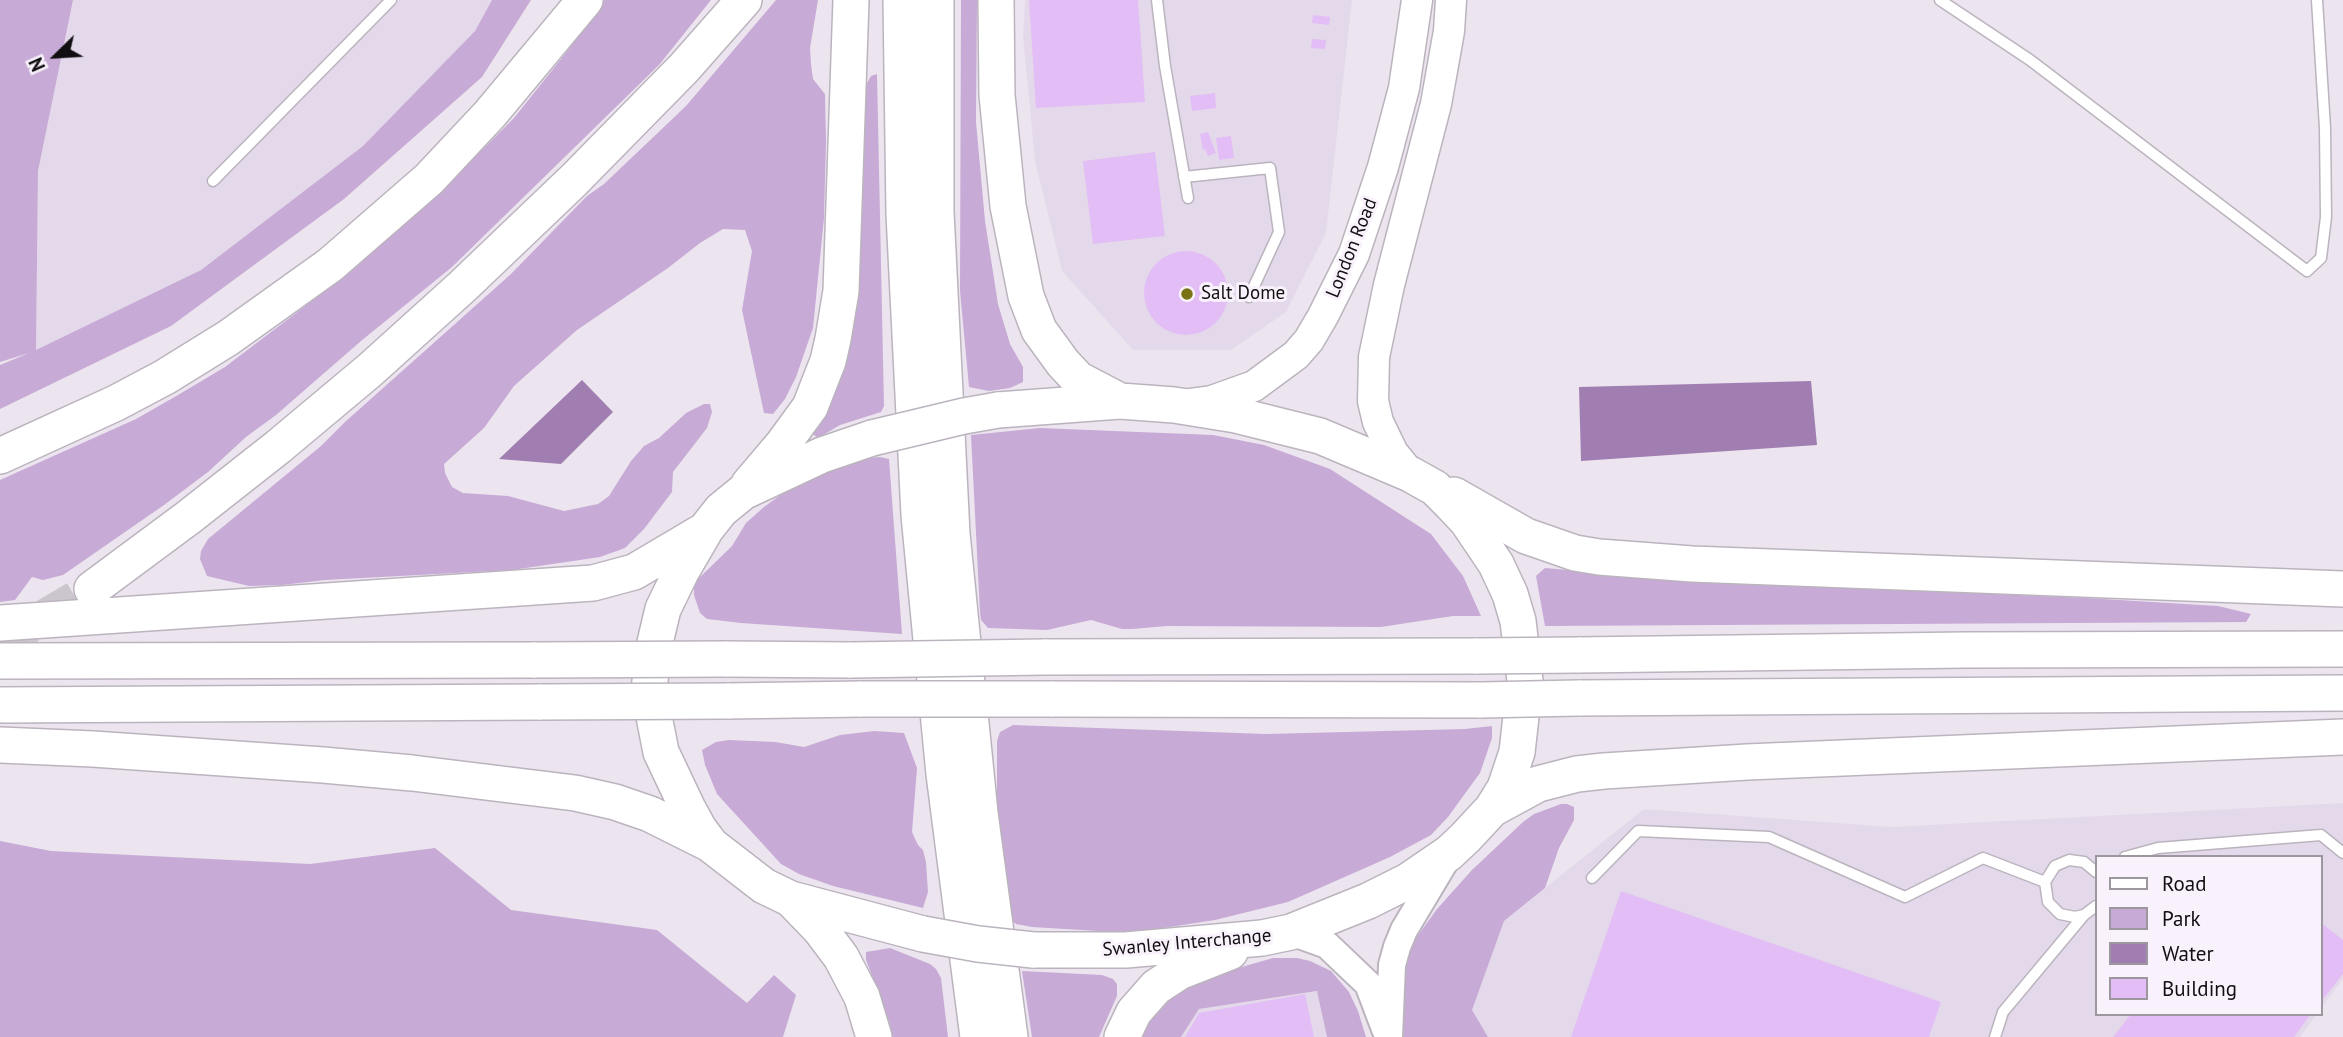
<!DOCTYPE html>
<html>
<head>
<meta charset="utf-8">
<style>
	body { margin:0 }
	#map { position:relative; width:2343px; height:1037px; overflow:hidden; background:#ece5ef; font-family:"PT Sans",sans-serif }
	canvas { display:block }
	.legend { position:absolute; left:2095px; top:855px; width:228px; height:161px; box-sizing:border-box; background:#f9f2fc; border:2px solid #9c979e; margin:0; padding:9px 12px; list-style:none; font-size:21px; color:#110f12 }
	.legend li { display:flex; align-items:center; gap:14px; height:35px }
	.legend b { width:35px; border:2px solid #9c979e }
	.north { position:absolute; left:21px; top:21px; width:70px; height:70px; -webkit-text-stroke:5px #f9f2fc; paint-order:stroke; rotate:246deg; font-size:19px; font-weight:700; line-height:28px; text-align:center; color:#110f12 }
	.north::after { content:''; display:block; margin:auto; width:24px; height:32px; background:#110f12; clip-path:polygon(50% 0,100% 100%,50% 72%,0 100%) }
</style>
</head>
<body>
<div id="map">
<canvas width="2343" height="1037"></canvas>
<ul class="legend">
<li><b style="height:9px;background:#fff"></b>Road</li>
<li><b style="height:19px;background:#c7aad5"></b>Park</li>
<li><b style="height:19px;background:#a17eb2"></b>Water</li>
<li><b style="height:19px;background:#e3bdf5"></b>Building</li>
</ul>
<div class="north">N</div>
</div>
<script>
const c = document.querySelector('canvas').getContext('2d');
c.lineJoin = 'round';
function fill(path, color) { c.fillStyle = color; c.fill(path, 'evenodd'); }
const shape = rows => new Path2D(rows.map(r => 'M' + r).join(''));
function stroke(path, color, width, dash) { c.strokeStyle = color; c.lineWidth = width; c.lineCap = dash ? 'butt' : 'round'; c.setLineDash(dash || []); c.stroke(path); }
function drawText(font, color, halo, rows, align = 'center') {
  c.font = font + ' "PT Sans",sans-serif'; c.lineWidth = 6; c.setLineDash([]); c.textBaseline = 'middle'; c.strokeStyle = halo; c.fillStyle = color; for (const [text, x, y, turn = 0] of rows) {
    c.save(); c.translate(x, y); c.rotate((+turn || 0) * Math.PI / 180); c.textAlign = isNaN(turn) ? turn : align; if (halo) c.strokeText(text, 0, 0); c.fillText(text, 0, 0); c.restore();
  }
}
const built = shape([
	[73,0,492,0,475,31,363,146,201,270,36,350,38,171],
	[1025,0,1352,0,1326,233,1286,312,1231,350,1133,350,1062,271,1035,161,1023,36],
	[2343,803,2343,979,2320,1009,2320,857,2096,857,2096,1014,2317,1014,2300,1037,1488,1037,1471,1010,1504,921,1644,809,1892,827],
	[1318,991,1327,1037,1181,1037,1199,1009]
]);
const green = shape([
	[0,0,73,0,38,171,36,350,201,270,363,146,475,31,492,0,531,0,482,77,344,199,171,326,0,409,0,365,29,353,0,362],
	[601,0,711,0,659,65,452,267,361,341,276,415,246,437,208,472,164,505,63,575,43,580,32,577,15,600,0,602,0,480,136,419,178,395,225,367,354,269,484,148,514,118,569,49],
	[776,0,818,0,810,48,811,64,813,79,825,94,826,142,824,218,813,328,796,377,785,399,773,414,764,413,742,310,752,251,745,230,723,229,700,243,668,268,577,330,514,386,484,428,444,464,445,473,452,487,463,493,508,496,564,511,598,504,609,496,631,461,644,446,659,438,686,413,704,404,710,404,712,412,707,428,673,472,672,492,644,529,625,548,600,557,512,570,325,580,282,585,249,586,207,576,200,559,201,551,208,539,321,446,345,422,511,274,587,196,604,184,686,106],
	[961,0,977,0,976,122,985,221,998,304,1010,344,1023,367,1023,382,1010,388,989,391,969,387,960,291],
	[877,74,884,406,881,412,840,425,818,438,811,433,863,101,867,83,871,76],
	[1040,428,1213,435,1264,445,1330,469,1431,534,1463,576,1481,616,1453,616,1381,627,1167,626,1132,629,1122,629,1091,620,1047,630,988,628,981,620,980,612,971,435],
	[880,457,889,459,902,634,741,623,707,619,700,613,694,595,694,587,698,579,732,546,746,523,764,507,779,496,824,472,867,458],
	[1545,568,1683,580,2086,598,2218,606,2251,614,2246,622,1545,626,1536,576],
	[1013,725,1266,734,1465,729,1492,726,1492,738,1480,773,1448,817,1431,835,1390,857,1288,902,1215,920,1131,933,1032,927,1016,924,1010,919,997,818,997,741,1000,732],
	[874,731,904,733,917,768,912,832,918,845,923,850,926,862,928,892,923,908,833,886,799,874,781,864,717,794,705,765,702,750,716,742,729,740,775,742,804,747,840,735],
	[1561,804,1567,804,1574,807,1574,820,1559,848,1545,888,1504,921,1472,1010,1488,1037,1401,1037,1403,973,1409,949,1416,938,1437,909,1472,870,1523,822,1534,814],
	[0,841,51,851,310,864,435,848,511,910,657,930,747,1003,774,975,796,995,783,1037,0,1037],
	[890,948,930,964,936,969,941,978,948,1037,892,1037,889,1021,866,960,866,952],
	[1273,958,1297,958,1310,961,1331,971,1349,992,1358,1011,1366,1037,1327,1037,1317,991,1199,1009,1181,1037,1135,1037,1157,1011,1179,993,1207,977],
	[1022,971,1102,975,1113,979,1117,984,1117,996,1099,1037,1032,1037]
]);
const water = shape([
	[582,380,613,412,561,464,499,459],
	[1811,381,1817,445,1581,461,1579,387]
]);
const building = shape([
	[1029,0,1138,0,1145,102,1036,108],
	[1313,15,1330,17,1329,25,1312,23],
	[1312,39,1326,40,1325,49,1311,48],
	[1215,93,1216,108,1192,111,1190,96],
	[1208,132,1216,153,1208,156,1205,149,1203,150,1200,134],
	[1231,136,1234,158,1219,160,1216,138],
	[1155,152,1165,236,1093,244,1083,161],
	'1144 293a42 42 0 1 1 84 0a42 42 0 1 1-84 0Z',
	[1621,891,1941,1002,1929,1037,1571,1037],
	[2320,922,2343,940,2343,974,2320,1003],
	[1305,994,1314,1037,1185,1037,1199,1013],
	[2131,1014,2311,1014,2294,1037,2113,1037]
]);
const highwayTunnel = shape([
	[0,643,92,589]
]);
const lane = shape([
	[1157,0,1165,66,1188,198],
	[1940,0,2030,60,2307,271,2321,258,2326,217,2325,128,2317,0],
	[1184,177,1270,168,1279,232,1249,297],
	[213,181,391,0],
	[2125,857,2158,848,2321,835,2343,853],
	[1592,878,1638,831,1769,837,1905,897,1983,858,2045,882,2048,902,2060,914,2075,917,2084,915],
	[2045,882,2055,866,2069,860,2084,862,2096,872],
	[1995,1037,2003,1012,2084,915,2096,906]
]);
const secondary = shape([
	[1291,932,1327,945,1368,984,1385,1029],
	[1389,1037,1392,965,1397,947,1404,930,1447,858]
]);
const primary = shape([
	[1189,404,1212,401,1254,386,1296,355,1309,340,1323,316,1354,254,1383,167,1404,88,1417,0],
	[1410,474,1393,453,1378,422,1373,401,1374,357,1389,285,1436,104,1449,31,1451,0]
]);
const highway = shape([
	[901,0,904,214,919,515,944,774,978,1037],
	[936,0,936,212,952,534,980,813,1010,1037],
	[996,0,997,95,1008,206,1026,296,1039,330,1063,363,1078,379,1120,401],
	[998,410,1120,401,1174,405,1236,415,1320,436,1410,474,1435,488,1450,503,1467,521,1496,564,1510,594,1518,621,1525,681,1517,752,1505,788,1492,809,1465,838,1449,853,1408,881,1368,901,1291,932,1262,938,1126,950,1033,950],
	[872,438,822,455,743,492,721,510,706,529,681,572,663,609,653,651,649,691,661,752,688,809,699,829,711,845,764,886,791,899,923,934],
	[0,456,116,403,165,377,228,338,330,265,429,179,490,114,585,0],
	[749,484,783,444,810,407,828,361,833,339,841,291,851,0],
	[1454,495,1526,536,1575,553,1599,557,1692,564,2343,589],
	[92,589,189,517,278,447,370,370,463,286,574,180,684,68,744,0],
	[0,623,593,583,634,572,700,533],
	[1578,655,1966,650,2343,649],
	[1044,657,1478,656],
	[725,659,851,660],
	[0,661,536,660],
	[1578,698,2343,693],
	[1051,699,1481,700],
	[727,701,862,699],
	[0,705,541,702],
	[0,745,93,749,323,765,412,773,575,793,615,802,650,814,708,843],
	[1492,809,1538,784,1577,774,1604,771,1747,762,2343,737],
	[791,899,820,929,841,957,862,997,874,1037],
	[1122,1037,1134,1012,1156,987,1179,972,1230,952]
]);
const highwayBridge = shape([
	[872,438,964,416,998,410],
	[1478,656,1578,655],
	[536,660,725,659],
	[851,660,1044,657],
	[862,699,1051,699],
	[1481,700,1578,698],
	[541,702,727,701],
	[923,934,978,944,1033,950]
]);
const markers = [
	[1187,294,7,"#7a7316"]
];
const streetNames = [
	["London Road",1352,248,-68],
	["Swanley Interchange",1187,943,-5]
];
const poiNames = [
	["Salt Dome",1201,294]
];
fill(built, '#e4d9ea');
fill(green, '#c7aad5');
fill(water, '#a17eb2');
fill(building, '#e3bdf5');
stroke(highwayTunnel, '#cbc5ce', 35, [35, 18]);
stroke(lane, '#bbb4be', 13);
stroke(secondary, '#bbb4be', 30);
stroke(primary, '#bbb4be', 33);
stroke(highway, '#bbb4be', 38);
stroke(lane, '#fff', 10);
stroke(secondary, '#fff', 26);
stroke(primary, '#fff', 30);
stroke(highway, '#fff', 35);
stroke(highwayBridge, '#bbb4be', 38, []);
stroke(highwayBridge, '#fff', 35);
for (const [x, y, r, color] of markers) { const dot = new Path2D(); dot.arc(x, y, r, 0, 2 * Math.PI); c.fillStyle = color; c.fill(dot); stroke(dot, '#f9f2fc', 2.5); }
drawText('19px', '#110f12', '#f9f2fc', streetNames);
drawText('19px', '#110f12', '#f9f2fc', poiNames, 'left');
</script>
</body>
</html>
